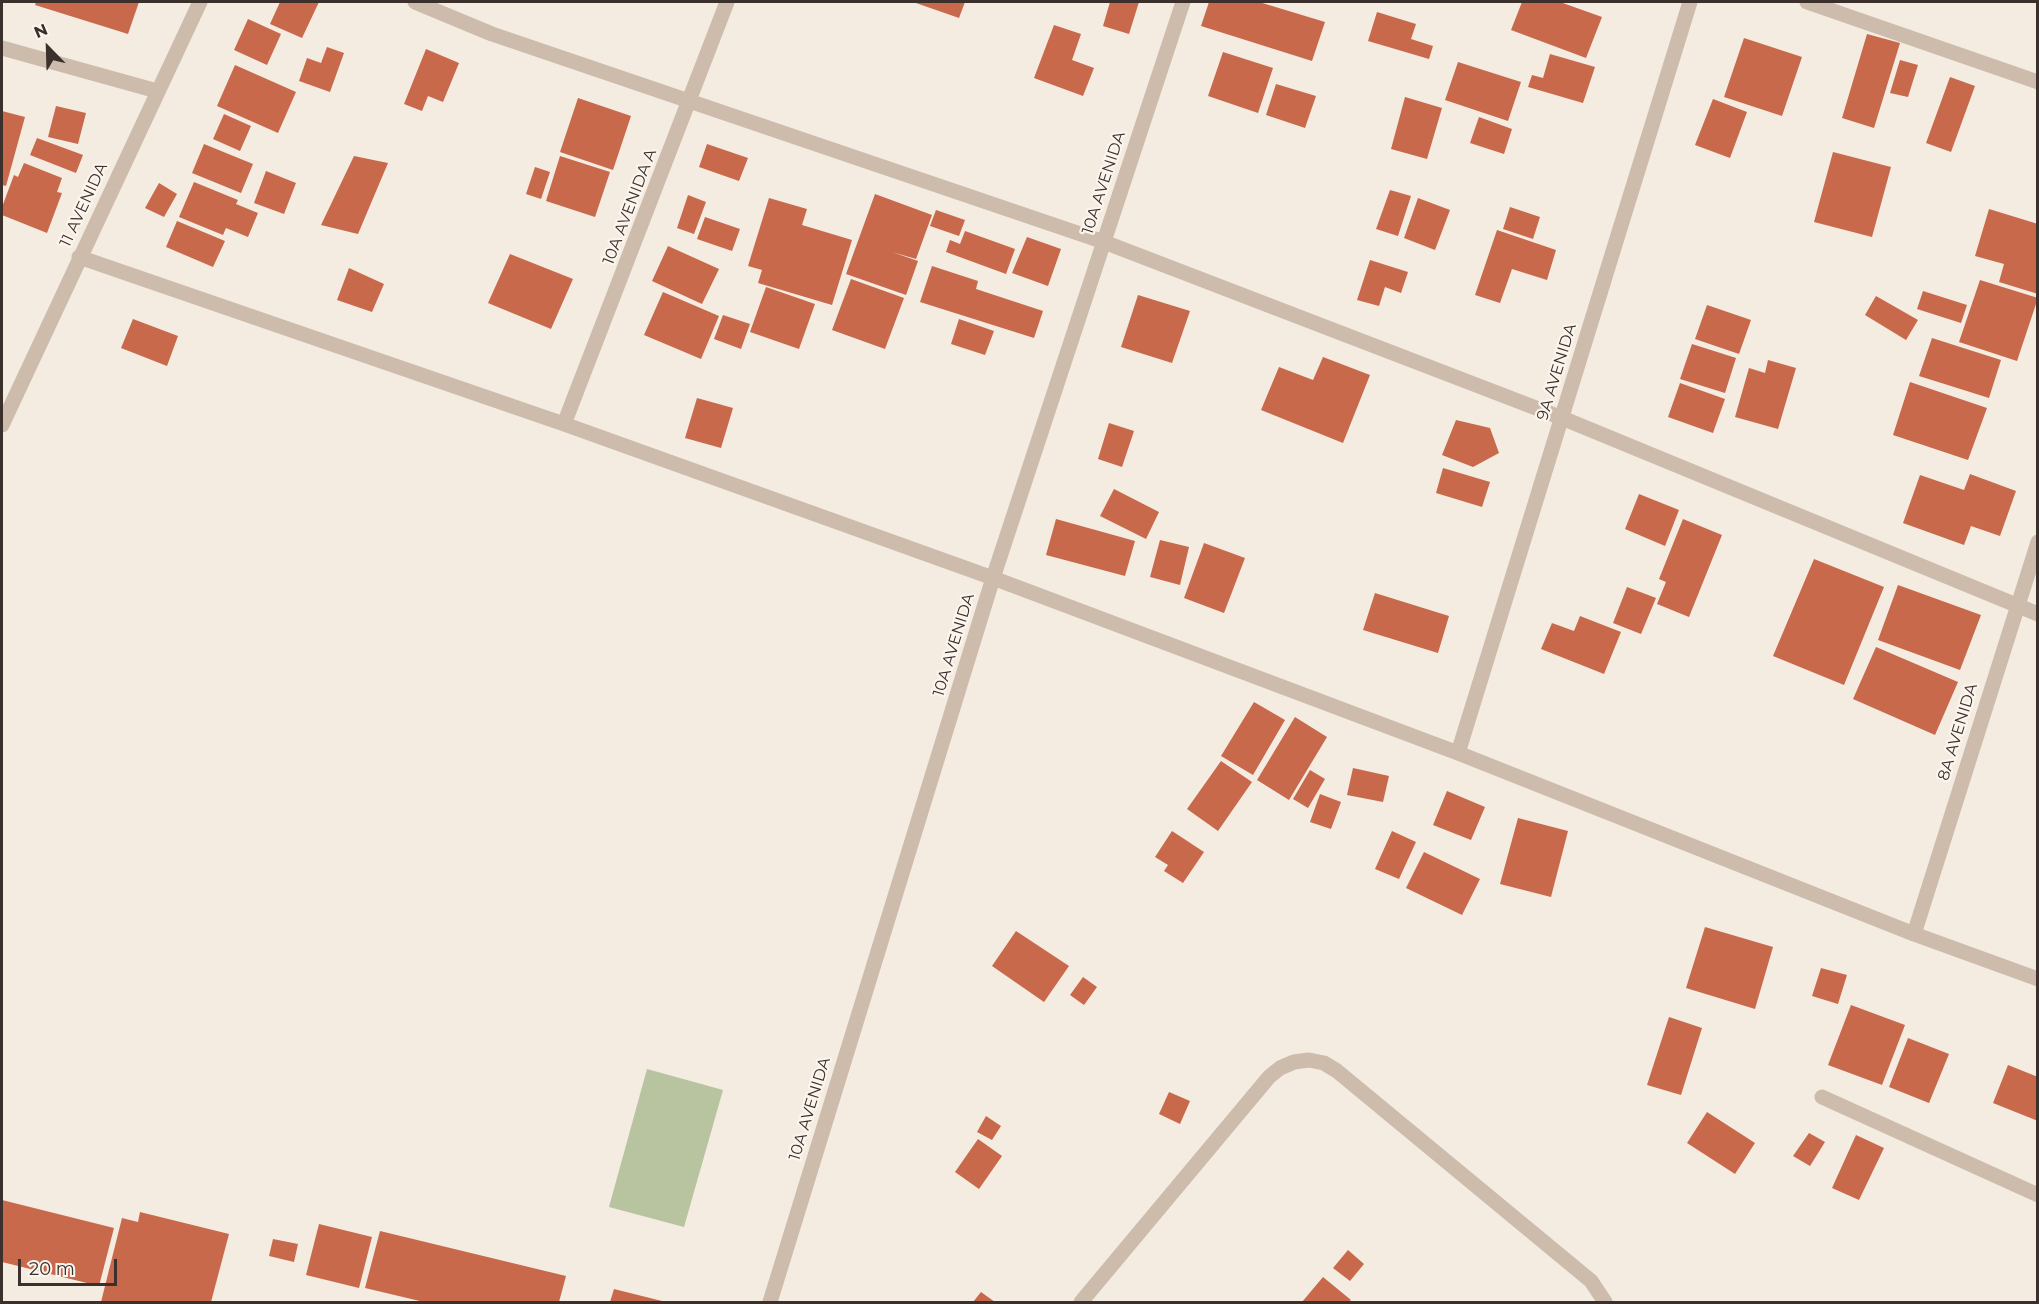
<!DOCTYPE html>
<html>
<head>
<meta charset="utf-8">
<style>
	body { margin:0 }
	#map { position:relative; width:2039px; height:1304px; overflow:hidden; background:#f4ebe1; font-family:Montserrat,sans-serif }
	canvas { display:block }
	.frame { position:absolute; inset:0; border:3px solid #3b302b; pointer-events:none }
	.north { position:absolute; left:18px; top:18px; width:60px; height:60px; -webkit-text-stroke:4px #fbf5ee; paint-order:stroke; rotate:337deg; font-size:16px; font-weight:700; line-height:24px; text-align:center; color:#3b302b }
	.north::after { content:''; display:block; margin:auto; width:21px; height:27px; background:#3b302b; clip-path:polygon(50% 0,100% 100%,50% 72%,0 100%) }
	.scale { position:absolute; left:18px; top:1259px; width:99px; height:27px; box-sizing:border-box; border:3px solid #3b302b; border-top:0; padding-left:8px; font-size:18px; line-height:21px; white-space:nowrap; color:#3b302b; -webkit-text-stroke:4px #fbf5ee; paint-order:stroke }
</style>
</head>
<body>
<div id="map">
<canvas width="2039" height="1304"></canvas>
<div class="frame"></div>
<div class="north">N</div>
<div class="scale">20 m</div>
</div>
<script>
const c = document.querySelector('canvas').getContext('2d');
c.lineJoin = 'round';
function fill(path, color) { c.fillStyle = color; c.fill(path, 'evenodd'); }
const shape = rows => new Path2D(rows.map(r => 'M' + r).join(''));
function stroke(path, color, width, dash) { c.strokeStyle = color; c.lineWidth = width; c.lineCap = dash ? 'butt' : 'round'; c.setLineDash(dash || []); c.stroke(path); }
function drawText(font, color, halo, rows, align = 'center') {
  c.font = font + ' Montserrat,sans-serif'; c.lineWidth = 4.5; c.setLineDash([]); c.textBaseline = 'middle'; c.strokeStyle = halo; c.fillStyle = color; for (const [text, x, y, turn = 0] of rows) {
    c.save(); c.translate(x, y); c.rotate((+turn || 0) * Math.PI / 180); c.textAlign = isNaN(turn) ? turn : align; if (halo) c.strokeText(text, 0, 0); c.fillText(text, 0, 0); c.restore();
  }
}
const green = shape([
	[647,1069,723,1090,684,1227,609,1207]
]);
const building = shape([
	[36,2,139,2,128,34,35,5],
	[280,2,319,2,302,38,270,24],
	[913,2,965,2,959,18],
	[1110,2,1139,2,1129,34,1103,26],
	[1209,2,1259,2,1325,22,1312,61,1201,26],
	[1522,2,1560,2,1602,17,1586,58,1511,30],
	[1377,12,1416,24,1411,39,1433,46,1429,59,1368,41],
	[248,19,281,34,267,65,234,50],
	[1054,25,1081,34,1072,60,1094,68,1083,96,1034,78],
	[1867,34,1900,43,1874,128,1842,118],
	[1744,38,1802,57,1782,116,1724,97],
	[327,47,344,53,330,92,299,81,307,58,321,63],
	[426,49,459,63,443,102,428,96,422,111,404,104],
	[1223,52,1273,68,1258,113,1208,96],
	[1550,54,1595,67,1583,103,1528,87,1532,75,1543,78],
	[1900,60,1918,65,1908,97,1890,93],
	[1458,62,1521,82,1508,121,1445,100],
	[235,65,296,92,278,133,217,106],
	[1950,77,1975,86,1951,152,1926,143],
	[1276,84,1316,96,1305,128,1266,115],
	[1405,97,1442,108,1427,159,1391,149],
	[578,98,631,116,613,170,560,152],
	[1713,99,1747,112,1730,158,1695,145],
	[56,106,86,113,78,144,48,137],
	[2,111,25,117,6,186,2,185],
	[224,114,251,126,240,151,213,139],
	[1479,117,1512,129,1504,154,1470,143],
	[37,138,83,155,76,173,30,155],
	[204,144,253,164,241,193,192,173],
	[707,144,748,158,739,181,699,167],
	[1833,152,1891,167,1872,237,1814,222],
	[354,156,388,163,358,234,321,225],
	[560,156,610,172,595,217,546,201],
	[24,163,62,178,57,192,62,193,47,233,2,215,2,207,14,175,18,177],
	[535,167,550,172,541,199,526,194],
	[266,171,296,183,284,214,254,203],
	[194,182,238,200,236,204,258,213,248,237,226,228,223,235,179,217],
	[159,183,177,194,164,217,145,208],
	[1390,190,1411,196,1398,236,1376,229],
	[875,194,932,215,916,259,892,252,918,261,906,295,846,274],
	[688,195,706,202,694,234,677,228],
	[769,198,807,209,802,225,852,240,832,305,758,283,762,270,748,266],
	[1418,198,1450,210,1435,250,1404,238],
	[1510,207,1540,217,1533,239,1503,229],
	[1989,209,2038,224,2038,294,1999,282,2004,264,1975,256],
	[936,210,965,220,959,236,930,226],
	[705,217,740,229,732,251,697,239],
	[177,221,225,241,213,267,166,247],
	[1497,230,1556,250,1547,280,1512,269,1500,303,1475,295],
	[965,231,1015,249,1006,274,946,252,950,240,960,244],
	[1027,237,1061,249,1048,286,1012,273],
	[668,246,719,269,702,304,652,281],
	[510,254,573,279,551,329,488,303],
	[1370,260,1408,272,1401,293,1385,287,1379,306,1357,300],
	[932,266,978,281,976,289,1043,311,1034,338,920,302],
	[349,268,384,284,372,312,337,300],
	[851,279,904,298,885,349,832,330],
	[1980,280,2038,298,2017,361,1959,342],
	[766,287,815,304,799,349,750,332],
	[1923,291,1967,305,1961,323,1917,309],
	[663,292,719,316,701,359,644,335],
	[1138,295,1190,311,1172,363,1121,347],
	[1876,296,1918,320,1906,340,1865,315],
	[1707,305,1751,320,1739,354,1695,339],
	[723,315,750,324,741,349,714,339],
	[133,319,178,336,167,366,121,348],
	[959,319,994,331,985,355,951,344],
	[1932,338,2001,360,1989,398,1919,376],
	[1692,344,1736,358,1725,393,1680,379],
	[1323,357,1370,375,1343,443,1261,410,1279,367,1313,380],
	[1768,360,1796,368,1778,429,1735,417,1749,368,1765,373],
	[1910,382,1987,408,1968,460,1893,435],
	[1680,383,1725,399,1713,433,1668,417],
	[697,398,733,408,721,448,685,438],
	[1456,420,1490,428,1499,453,1473,467,1442,455],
	[1109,423,1134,431,1122,467,1098,459],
	[1443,468,1490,482,1482,507,1436,493],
	[1970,474,2016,491,2000,536,1971,526,1964,545,1903,523,1920,475,1964,490],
	[1114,489,1159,512,1146,539,1100,516],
	[1639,494,1679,510,1665,546,1625,529],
	[1056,519,1135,541,1125,576,1046,555],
	[1683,519,1722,535,1689,617,1657,604,1666,582,1659,579],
	[1160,540,1189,547,1180,585,1150,577],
	[1204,543,1245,558,1224,613,1184,598],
	[1814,559,1884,587,1844,685,1773,656],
	[1898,585,1981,615,1960,670,1878,640],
	[1627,587,1656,598,1641,634,1613,623],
	[1375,593,1449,616,1438,653,1363,630],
	[1580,616,1621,632,1604,674,1541,649,1552,623,1574,631],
	[1876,647,1958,682,1935,735,1853,699],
	[1254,702,1285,720,1253,775,1221,756],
	[1295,717,1327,737,1289,800,1257,780],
	[1221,761,1252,782,1218,831,1187,809],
	[1353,768,1389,776,1383,802,1347,795],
	[1310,770,1325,779,1308,808,1293,799],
	[1447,791,1485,807,1471,840,1433,825],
	[1320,794,1341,802,1331,829,1310,822],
	[1518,818,1568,831,1551,897,1500,884],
	[1172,831,1204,852,1183,883,1164,871,1168,865,1155,857],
	[1392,831,1416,842,1399,879,1375,869],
	[1424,852,1480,879,1462,915,1406,888],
	[1705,927,1773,947,1755,1009,1686,988],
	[1016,931,1069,966,1044,1002,992,966],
	[1821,968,1847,975,1838,1004,1812,996],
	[1083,977,1097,987,1084,1005,1070,995],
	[1851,1005,1905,1025,1882,1085,1828,1065],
	[1669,1017,1702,1028,1681,1095,1647,1085],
	[1908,1038,1949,1054,1929,1103,1889,1087],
	[2008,1065,2038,1077,2038,1121,1993,1103],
	[1169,1092,1190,1101,1180,1124,1159,1114],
	[1707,1112,1755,1143,1735,1174,1687,1143],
	[986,1116,1001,1126,992,1140,977,1132],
	[1809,1133,1825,1142,1810,1166,1793,1156],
	[1856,1135,1884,1148,1859,1200,1832,1188],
	[978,1139,1002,1156,979,1189,955,1172],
	[2,1200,114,1228,99,1286,2,1262],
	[140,1212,229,1234,211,1302,101,1302,122,1218,138,1222],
	[319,1224,372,1237,359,1288,306,1275],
	[380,1231,566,1276,559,1302,424,1302,365,1288],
	[273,1239,298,1244,294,1262,269,1256],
	[1348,1250,1364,1264,1350,1281,1333,1268],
	[1323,1277,1351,1300,1348,1302,1302,1302],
	[614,1289,666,1302,610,1302],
	[981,1292,995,1302,973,1302]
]);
const minor = shape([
	[415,2,492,34,1104,242,1562,418,2038,614],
	[1807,2,2038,82],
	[2,48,157,91],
	[79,257,564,424,993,578,1458,753,1914,934,2038,979],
	[564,424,727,2],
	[2,425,200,2],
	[1458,753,1690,2],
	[1914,934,2038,542],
	[1822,1097,2038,1195],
	[770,1302,993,578,1183,2],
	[1081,1302,1269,1077,1280,1068,1294,1062,1309,1060,1324,1063,1337,1071,1591,1281,1605,1302]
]);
const streetNames = [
	["10A AVENIDA",1104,183,-72],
	["11 AVENIDA",84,205,-65],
	["10A AVENIDA A",630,207,-69],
	["9A AVENIDA",1557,372,-73],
	["10A AVENIDA",954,645,-73],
	["8A AVENIDA",1958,732,-73],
	["10A AVENIDA",810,1109,-73]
];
fill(green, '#b8c4a0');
fill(building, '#c8694b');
stroke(minor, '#cdbbac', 15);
drawText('16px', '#3b302b', '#fbf5ee', streetNames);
</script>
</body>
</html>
